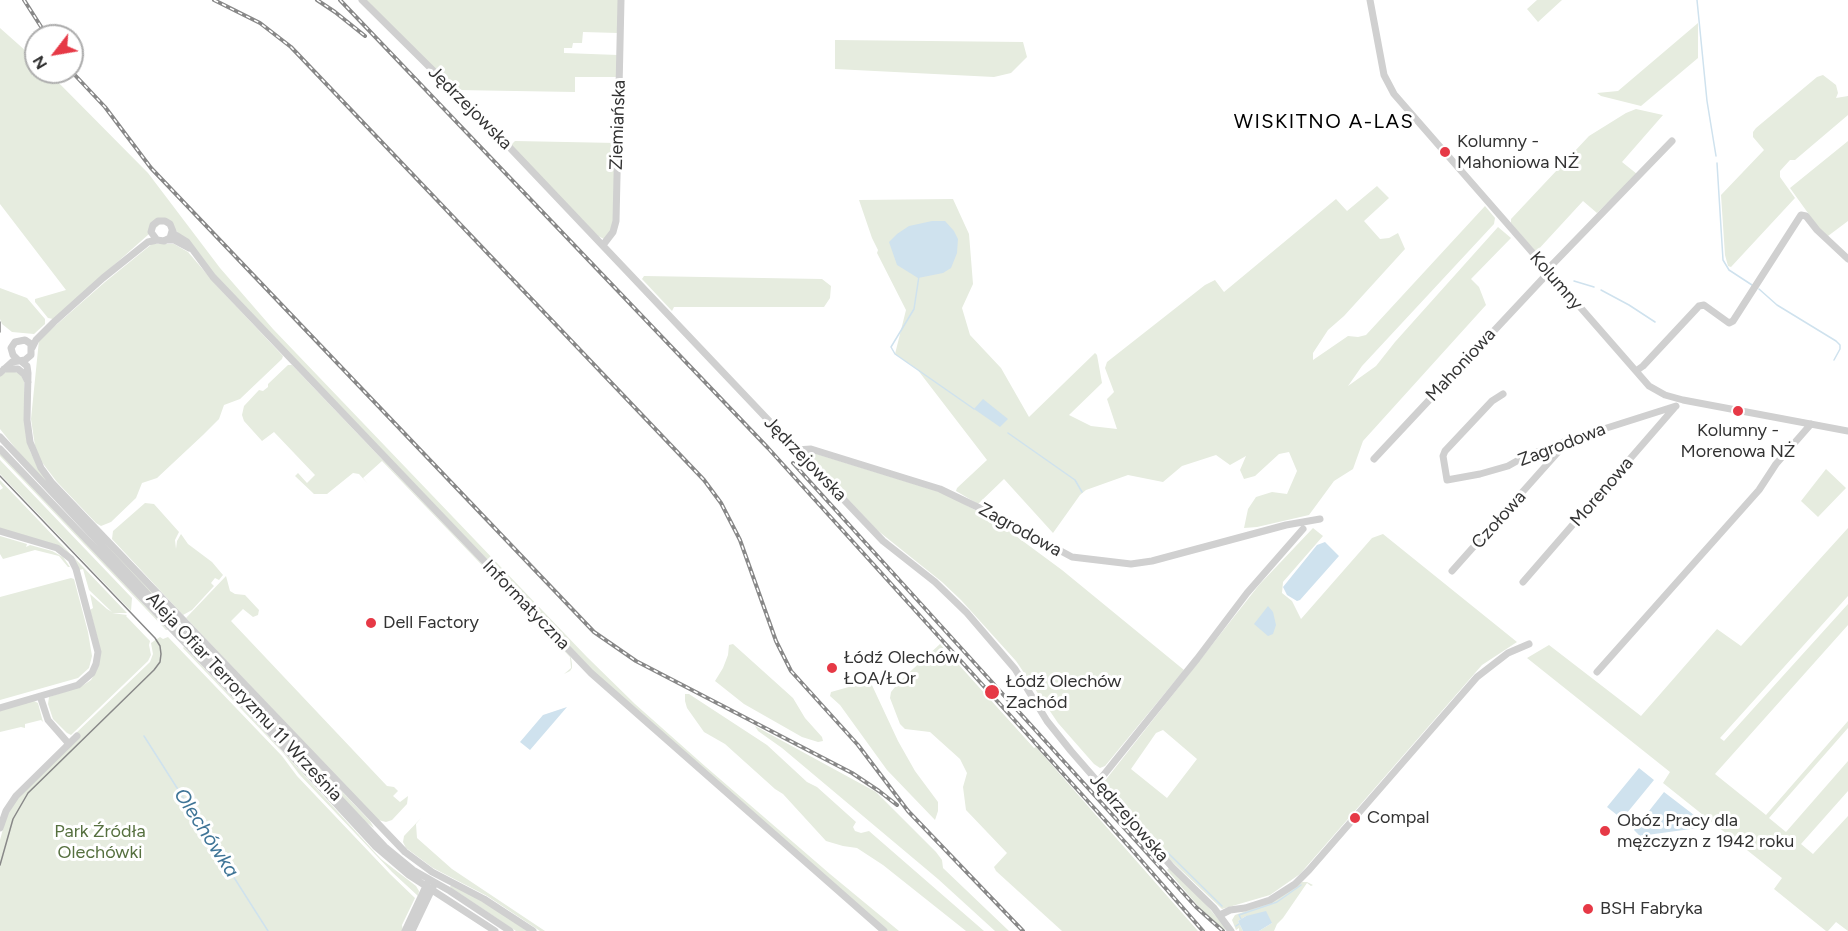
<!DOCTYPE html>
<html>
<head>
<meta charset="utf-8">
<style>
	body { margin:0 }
	#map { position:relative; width:1848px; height:931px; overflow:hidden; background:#fff; font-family:Figtree,sans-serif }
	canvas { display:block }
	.north { position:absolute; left:24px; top:24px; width:60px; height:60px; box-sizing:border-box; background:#fff; border:2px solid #adadad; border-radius:50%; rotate:239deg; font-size:16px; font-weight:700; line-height:24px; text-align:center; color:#333 }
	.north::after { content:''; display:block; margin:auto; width:21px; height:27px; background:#e63946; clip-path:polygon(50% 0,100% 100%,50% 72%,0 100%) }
</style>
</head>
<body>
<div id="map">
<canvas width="1848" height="931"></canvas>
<div class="north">N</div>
</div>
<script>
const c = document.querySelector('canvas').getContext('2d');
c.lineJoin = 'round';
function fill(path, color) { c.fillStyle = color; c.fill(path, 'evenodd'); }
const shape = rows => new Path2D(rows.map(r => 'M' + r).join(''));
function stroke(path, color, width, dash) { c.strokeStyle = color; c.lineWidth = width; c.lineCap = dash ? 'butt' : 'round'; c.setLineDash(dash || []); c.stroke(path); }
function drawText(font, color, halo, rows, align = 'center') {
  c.font = font + ' Figtree,sans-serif'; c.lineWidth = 6; c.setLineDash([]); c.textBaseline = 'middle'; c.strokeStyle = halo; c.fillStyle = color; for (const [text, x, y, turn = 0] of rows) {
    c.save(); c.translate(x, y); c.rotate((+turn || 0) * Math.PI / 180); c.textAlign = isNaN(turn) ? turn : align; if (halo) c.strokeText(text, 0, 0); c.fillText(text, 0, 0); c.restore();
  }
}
const green = shape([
	[365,0,619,0,618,33,583,32,582,43,573,43,572,48,564,48,564,53,618,55,618,77,575,77,575,92,456,90],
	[1537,0,1562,0,1538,22,1527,9],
	[1698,23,1698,58,1641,106,1601,96,1597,93,1618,91],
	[0,28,36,60,36,72,48,72,148,173,220,268,273,329,587,657,635,704,706,767,830,874,899,931,888,931,602,680,218,278,166,219,53,319,48,318,35,302,35,299,66,290,0,204],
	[835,40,1023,42,1027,57,1011,73,994,77,835,69],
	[1823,75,1836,85,1838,93,1836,98,1848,96,1848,115,1795,160,1790,160,1780,171,1780,177,1795,198,1731,267,1728,266,1725,255,1721,195,1764,150,1753,137,1753,132,1756,128,1817,77],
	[1636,109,1663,115,1622,162,1637,174,1597,213,1583,201,1536,252,1511,223,1511,219,1589,136,1626,113],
	[515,141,617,143,614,221,611,231,604,239,598,236,511,145],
	[1848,141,1848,221,1828,236,1818,227,1790,188],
	[1377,186,1389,198,1364,221,1380,239,1389,238,1398,233,1405,249,1344,316,1328,330,1313,353,1313,360,1348,336,1358,337,1366,335,1485,206,1495,218,1494,224,1362,366,1348,386,1376,366,1395,342,1498,227,1511,238,1471,279,1479,287,1486,305,1363,441,1353,469,1334,481,1309,515,1257,527,1244,528,1248,509,1256,497,1272,492,1287,494,1297,471,1289,452,1279,454,1255,476,1244,479,1240,470,1246,456,1230,465,1216,455,1182,466,1163,482,1128,475,1086,490,1080,495,1053,533,1004,479,978,504,956,491,957,488,987,460,917,369,895,354,906,310,877,253,878,250,872,238,859,200,953,199,969,234,973,284,962,308,970,335,1001,368,1029,417,1095,353,1097,355,1102,383,1069,415,1091,426,1117,429,1107,399,1114,392,1105,368,1107,362,1205,285,1215,280,1224,292,1336,199,1347,211],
	[152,244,174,244,188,252,217,286,283,356,282,359,240,399,224,405,219,419,203,435,157,478,142,483,136,498,111,522,101,526,96,523,57,482,41,461,35,446,31,419,39,340,105,282],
	[644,276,822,279,831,286,830,298,824,307,674,307,672,311,642,279],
	[0,288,27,298,45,319,45,324,34,334,12,332,2,324,0,319],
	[288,365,292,365,570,656,571,658,572,664,572,668,570,671,564,674,571,668,570,657,382,461,363,478,368,484,359,474,353,473,327,494,314,494,295,476,298,473,307,483,315,475,274,432,262,441,244,421,242,415,244,406,259,390,263,391,268,387,268,384],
	[8,371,20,373,24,381,26,436,30,451,40,472,178,620,177,621,24,459,0,429,0,376],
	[807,451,946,494,997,522,1062,570,1184,670,1105,766,1100,768,1094,764,1058,723,1016,661,961,600,942,582,877,530,808,457,805,452],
	[0,453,168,630,166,630,0,456],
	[0,460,132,598,131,611,0,474],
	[1826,469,1846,488,1818,517,1801,501],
	[0,480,127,613,112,613,127,615,126,616,150,641,149,645,151,655,148,661,71,735,67,733,53,719,48,704,49,697,82,686,91,680,97,670,100,648,90,610,93,608,90,594,107,609,112,612,89,590,83,569,79,570,73,558,64,549,0,529,0,486,0,490,3,488,0,484],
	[145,503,154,504,179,532,175,540,176,549,177,541,181,534,188,544,212,562,223,575,219,580,215,578,211,583,214,586,192,610,183,615,112,539,113,531],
	[1313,528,1323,536,1283,582,1282,593,1292,601,1301,619,1372,538,1383,534,1517,642,1482,665,1300,874,1270,895,1222,909,1163,853,1104,782,1259,585],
	[1163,730,1197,759,1167,798,1131,769,1156,733],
	[1848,528,1848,596,1720,738,1724,741,1848,604,1848,625,1715,774,1766,815,1848,721,1848,728,1769,818,1786,832,1848,761,1848,791,1801,844,1813,854,1848,816,1848,931,1836,922,1828,931,1826,931,1774,889,1782,878,1663,783,1670,772,1527,658,1549,645,1641,716,1717,629,1741,646],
	[0,536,27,544,26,547,30,545,52,551,63,557,70,567,68,567,59,556,35,550,3,559,0,554],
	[226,576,230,591,235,594,245,595,259,610,258,615,253,617,243,609,231,621,387,786,394,787,398,791,393,796,400,802,408,796,407,804,392,820,386,822,378,820,186,618],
	[71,578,74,579,88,632,92,656,89,668,78,678,0,700,0,597],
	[182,623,370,821,374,828,363,820,181,624],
	[160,637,163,639,168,637,282,756,297,776,390,874,415,898,402,925,403,931,0,931,0,840,6,818,15,801,75,734,150,662,153,654,151,643],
	[733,644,793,698,805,718,822,737,823,741,818,742,802,737,744,704,715,681,723,668,728,655,729,645],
	[940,644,1034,748,1036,747,1198,931,1062,931,996,871,994,867,1007,853,966,810,963,787,967,773,960,759,930,732,905,729,900,724,890,698,891,692,900,681],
	[184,647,252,718,381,859,416,886,419,891,418,896,392,872,299,774,284,754,183,648],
	[870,681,898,741,915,771,938,802,938,811,935,820,887,770,840,705,830,696,831,692],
	[685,694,689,694,767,745,807,782,817,787,856,822,853,827,855,831,861,833,869,831,984,931,966,931,883,865,857,848,843,846,826,841,783,794,775,789,725,744,704,732,687,708,685,701],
	[34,701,38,703,43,722,41,720,25,724,25,728,21,727,0,732,0,710],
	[755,726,876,792,936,852,942,860,943,868,1009,931,995,931,938,879,782,748,758,731],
	[421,818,416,824,417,838,452,869,545,931,540,931,487,896,433,868,406,848,403,842,404,836],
	[1169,868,1204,902,1228,931,1220,927,1199,907,1167,870],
	[1302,882,1307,882,1313,885,1311,886,1307,883,1283,918,1277,924,1274,931,1259,931,1272,923,1246,916,1238,921,1243,931,1239,931,1239,928,1236,930,1232,920,1235,915,1276,900],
	[451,885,483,901,528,931,516,931,450,887]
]);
const water = shape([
	[932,221,945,221,954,231,958,239,957,253,951,268,943,273,918,278,897,265,889,242,897,234,909,226],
	[983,399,1008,419,1000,427,974,409],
	[1325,542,1339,556,1300,600,1297,601,1287,595,1283,587,1317,545],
	[1268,606,1273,612,1276,625,1273,634,1268,636,1254,624],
	[567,707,530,750,520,742,543,715],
	[1639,768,1654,780,1622,819,1607,807],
	[1664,792,1707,825,1705,827,1640,836,1634,830],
	[1266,911,1272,923,1259,931,1243,931,1238,921,1246,916]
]);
const stream = shape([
	[1697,0,1707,101,1716,156],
	[1717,163,1723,260,1729,270,1752,285],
	[919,276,914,309,891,347,895,354,974,409],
	[1574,281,1594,287],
	[1759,289,1777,305,1836,341,1840,345,1840,349,1834,360],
	[1601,290,1629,305,1655,322],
	[1008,433,1075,480,1082,492],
	[144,736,268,931],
	[1167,852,1222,906],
	[1241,919,1239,915,1277,902,1301,885],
	[1236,926,1239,924]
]);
const minor = shape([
	[362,0,494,131,883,541,935,582,967,613,1015,669,1047,721,1071,751,1172,867,1214,908,1231,931],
	[1370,0,1384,75,1394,94,1649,386,1665,395,1683,400,1848,431],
	[172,231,170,238,164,241,157,240,151,232,153,225,158,221,165,221,170,224,174,234,187,242,213,277,591,673,884,931],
	[167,240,174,240,189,248],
	[603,245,613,232,616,221,621,0],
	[1547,270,1672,141],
	[32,348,36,340,54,322,103,278,148,242,157,240],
	[21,361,27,366,28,373,27,420,30,442,41,468,52,483,405,852,432,872,484,899,533,931],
	[4,369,18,369,24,374,28,382],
	[1636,371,1643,366,1699,306,1704,305,1729,323,1733,321,1801,215,1806,216,1817,230,1848,259],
	[0,373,12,362,25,360,31,355,31,344,25,340,15,342,11,348,13,355,18,360],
	[1503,394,1492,401,1445,451,1443,456,1447,480,1480,474,1508,466,1524,457,1569,440,1676,406],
	[0,437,385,847,413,870,450,891,510,931],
	[0,449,255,716,375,846,409,875,495,931],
	[796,450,811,449,940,489,994,515,1072,557,1131,564,1152,561,1286,525,1320,519],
	[1374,459,1549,272],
	[0,531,57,548,71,559,76,569,98,652,96,664,92,673,78,685,0,708],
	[1452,571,1567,442],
	[1523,582,1675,407],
	[1597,672,1759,490,1776,464,1811,424],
	[40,696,48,720,69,744],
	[1098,782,1197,659,1247,593,1303,529],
	[0,828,6,811,16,796,77,736],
	[1220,915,1230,910,1245,908,1270,900,1295,884,1309,870,1477,677,1508,653,1529,644],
	[405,931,427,884],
	[412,931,433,887]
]);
const tram = shape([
	[0,322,0,332],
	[0,476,155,638,160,646,161,654,160,662,154,670,28,793,13,819,0,865]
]);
const rail = shape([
	[24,0,47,36],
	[214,0,260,23,291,47,704,480,721,503,740,540,776,641,791,671,858,745,908,811,1023,931],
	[317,0,335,12,365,36],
	[340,0,768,448,1133,851,1203,931],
	[72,72,105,107,151,168,594,632,636,661,852,773,879,791,897,805],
	[793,463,1196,907,1223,931]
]);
const markers = [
	[1445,152,6,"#e63946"],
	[1738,411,6,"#e63946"],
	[371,623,6,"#e63946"],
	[832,668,6,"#e63946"],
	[992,692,8,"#e63946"],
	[1355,818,6,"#e63946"],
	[1605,831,6,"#e63946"],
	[1588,909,6,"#e63946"]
];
const streetNames = [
	["Jędrzejowska",470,108,45],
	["Ziemiańska",618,125,-88],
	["Kolumny",1556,281,49],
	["Mahoniowa",1461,365,-47],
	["Zagrodowa",1562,445,-21],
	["Jędrzejowska",805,459,46],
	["Morenowa",1602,492,-49],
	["Czołowa",1499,520,-48],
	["Zagrodowa",1020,530,29],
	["Informatyczna",526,605,46],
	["Aleja Ofiar Terroryzmu 11 Września",244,697,47],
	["Jędrzejowska",1129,818,49]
];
const poiNames = [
	["Kolumny -",1457,142],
	["Mahoniowa NŻ",1457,163],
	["Kolumny -",1738,431,"center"],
	["Morenowa NŻ",1738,452,"center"],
	["Dell Factory",383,623],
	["Łódź Olechów",844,658],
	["ŁOA/ŁOr",844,679],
	["Łódź Olechów",1006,682],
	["Zachód",1006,703],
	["Compal",1367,818],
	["Obóz Pracy dla",1617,821],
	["mężczyzn z 1942 roku",1617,842],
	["BSH Fabryka",1600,909]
];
const parkNames = [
	["Park Źródła",100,832],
	["Olechówki",100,853]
];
const neighbourhoodNames = [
	["WISKITNO A-LAS",1324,122]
];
const waterNames = [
	["Olechówka",206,833,57]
];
fill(green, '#e6ecdf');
fill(water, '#cfe2ee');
stroke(stream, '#cfe2ee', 1.5);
stroke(minor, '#d0d0d0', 7);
stroke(tram, '#888', 1.5);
stroke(rail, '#888', 4);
stroke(rail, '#fff', 1.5, [4.5]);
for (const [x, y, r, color] of markers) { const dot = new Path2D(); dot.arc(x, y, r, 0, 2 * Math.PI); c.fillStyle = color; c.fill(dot); stroke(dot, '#fff', 2); }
drawText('18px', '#333', '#fff', streetNames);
drawText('18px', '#333', '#fff', poiNames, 'left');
drawText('18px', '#56703f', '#fff', parkNames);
c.letterSpacing = '1.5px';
drawText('20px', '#000', '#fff', neighbourhoodNames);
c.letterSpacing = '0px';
drawText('italic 20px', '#3f7597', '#fff', waterNames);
</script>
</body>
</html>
